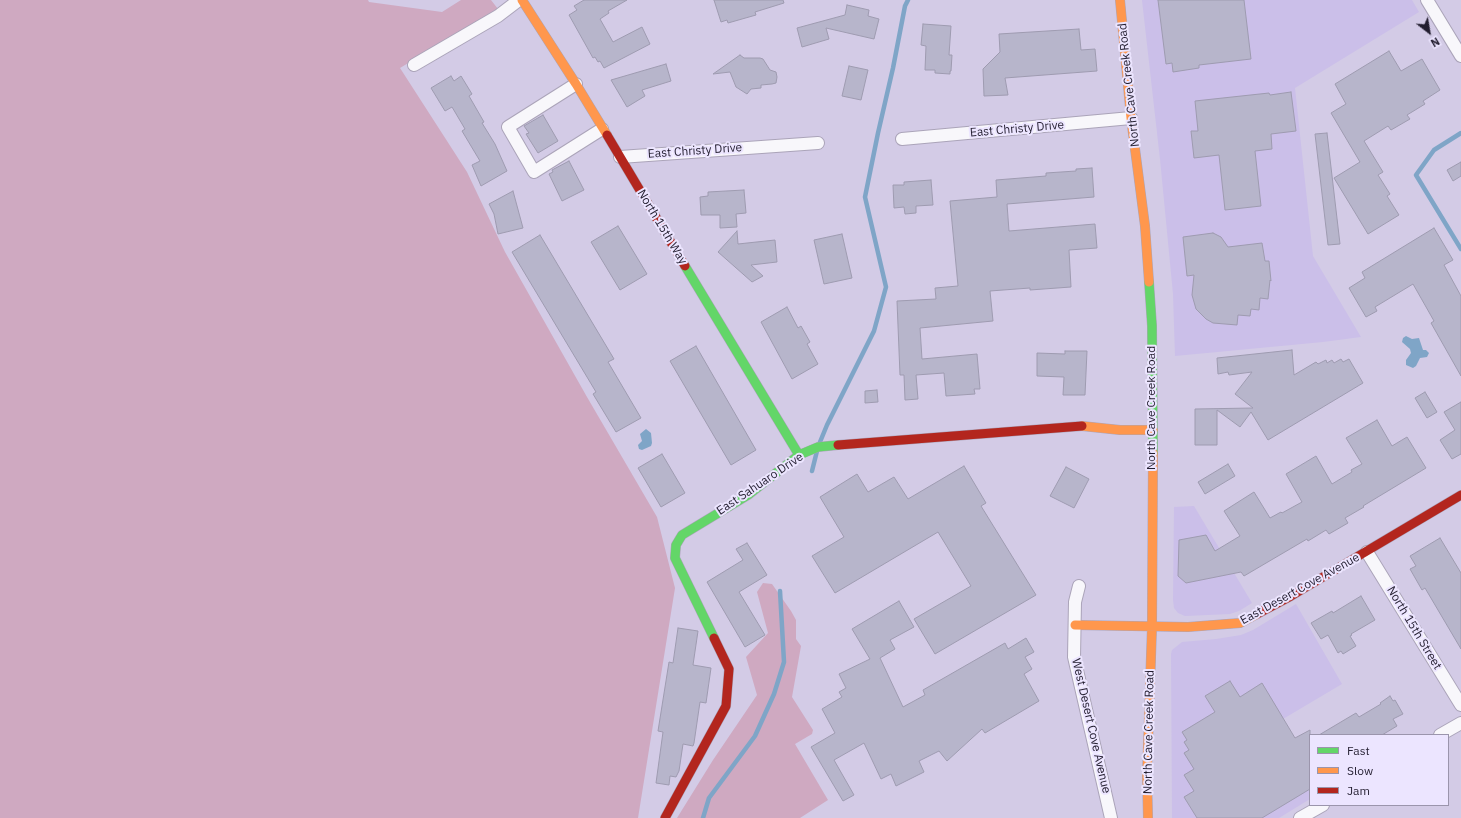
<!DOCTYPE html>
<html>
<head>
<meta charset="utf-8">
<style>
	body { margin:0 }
	#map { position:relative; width:1461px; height:818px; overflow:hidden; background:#d3cbe6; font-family:"IBM Plex Sans",sans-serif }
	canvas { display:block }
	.legend { position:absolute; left:1309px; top:734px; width:140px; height:72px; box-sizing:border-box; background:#ece5ff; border:1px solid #9b95ac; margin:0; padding:5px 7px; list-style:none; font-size:12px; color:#221d2f }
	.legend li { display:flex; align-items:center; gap:8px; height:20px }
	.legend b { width:20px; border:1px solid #9b95ac }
	.north { position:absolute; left:1409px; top:12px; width:40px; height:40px; -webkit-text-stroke:3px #ece5ff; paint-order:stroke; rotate:149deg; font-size:11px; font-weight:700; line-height:16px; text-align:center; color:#221d2f }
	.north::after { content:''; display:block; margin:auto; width:14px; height:18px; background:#221d2f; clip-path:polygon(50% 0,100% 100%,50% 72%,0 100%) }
</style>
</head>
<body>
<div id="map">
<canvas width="1461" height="818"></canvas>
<ul class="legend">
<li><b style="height:5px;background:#63d668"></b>Fast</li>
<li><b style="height:5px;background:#ff974d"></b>Slow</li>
<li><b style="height:5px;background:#b3261e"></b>Jam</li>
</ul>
<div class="north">N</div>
</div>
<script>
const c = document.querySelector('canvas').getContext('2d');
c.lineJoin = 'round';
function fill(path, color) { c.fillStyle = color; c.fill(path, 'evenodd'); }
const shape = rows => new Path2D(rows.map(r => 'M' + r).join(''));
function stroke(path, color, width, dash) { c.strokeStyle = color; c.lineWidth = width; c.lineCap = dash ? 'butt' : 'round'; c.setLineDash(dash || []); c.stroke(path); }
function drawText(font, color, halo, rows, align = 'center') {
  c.font = font + ' "IBM Plex Sans",sans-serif'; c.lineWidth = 4; c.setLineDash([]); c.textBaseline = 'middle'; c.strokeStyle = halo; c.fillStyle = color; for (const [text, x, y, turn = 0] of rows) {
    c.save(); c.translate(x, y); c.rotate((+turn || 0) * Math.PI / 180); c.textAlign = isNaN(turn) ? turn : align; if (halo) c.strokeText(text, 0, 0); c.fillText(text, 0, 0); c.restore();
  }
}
const built = shape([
	[1142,0,1412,0,1419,12,1295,88,1313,256,1361,337,1323,342,1175,356,1173,294,1160,159],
	[1194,506,1252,603,1239,611,1230,614,1185,616,1178,613,1174,608,1173,600,1174,507],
	[1296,604,1342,684,1283,719,1310,763,1310,799,1279,818,1172,818,1171,654,1172,650,1182,642,1216,639,1241,635,1253,630]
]);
const green = shape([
	[0,0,368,0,369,2,442,12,461,0,491,0,498,9,400,68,467,172,505,252,587,397,657,517,675,588,638,818,0,818],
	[763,583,772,584,791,611,796,620,796,639,801,646,792,697,813,730,812,734,795,744,828,800,800,818,677,818,713,760,757,695,746,657,768,633,757,592]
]);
const water = shape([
	[1406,336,1412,339,1419,338,1423,350,1426,350,1429,353,1427,357,1420,358,1416,366,1413,368,1406,365,1406,360,1411,353,1410,349,1402,342,1403,338],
	[646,429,651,433,652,443,651,446,642,450,639,449,638,445,642,441,640,434]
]);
const stream = shape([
	[1461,133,1434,150,1416,175,1461,249],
	[820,442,827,425,874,331,886,287,865,197,878,133,893,68,905,6,908,0],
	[812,471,817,451],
	[703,818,709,798,755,736,774,694,784,662,780,591]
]);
const building = shape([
	[584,0,627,0,608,11,609,13,600,19,613,42,642,27,650,44,604,68,600,61,598,62,595,57,593,58,569,15,577,10,574,6,584,0],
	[714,0,783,0,784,3,755,12,756,15,728,23,727,20,721,22,714,0],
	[1158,0,1244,0,1251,59,1199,65,1199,68,1173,72,1172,63,1166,64,1158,0],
	[847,5,869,10,868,16,879,19,874,39,826,28,829,39,802,47,797,28,845,15,847,5],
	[923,24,951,26,949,55,952,55,951,71,950,71,950,74,935,73,935,70,925,70,926,46,921,45,923,24],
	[1079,29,1081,50,1095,49,1097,71,1005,78,1008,95,984,96,983,69,1000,52,999,34,1079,29],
	[1389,51,1401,71,1422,59,1440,90,1423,101,1425,104,1407,115,1410,119,1391,130,1388,126,1364,141,1383,172,1378,175,1390,194,1387,196,1399,215,1368,234,1334,178,1360,162,1331,113,1346,104,1335,84,1389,51],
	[740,55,744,58,760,58,763,59,770,70,776,72,777,77,776,83,772,84,761,85,761,88,751,89,747,94,736,87,730,72,713,74,740,55],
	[666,64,671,81,642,90,645,96,627,107,611,80,666,64],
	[849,66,868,70,861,100,842,96,849,66],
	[451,76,454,81,461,76,472,94,469,96,484,122,482,123,495,144,507,171,481,186,472,165,480,161,462,131,465,129,452,107,445,111,431,88,451,76],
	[1291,92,1296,131,1271,134,1272,149,1255,151,1261,206,1225,210,1219,155,1194,158,1191,131,1198,131,1195,101,1269,93,1270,95,1291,92],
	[543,115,558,141,538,153,526,134,529,133,524,126,543,115],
	[1327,133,1340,244,1328,245,1315,134,1327,133],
	[569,161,584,190,562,201,549,174,553,172,552,170,569,161],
	[1461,162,1461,176,1453,181,1447,170,1461,162],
	[1092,168,1094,197,1007,204,1009,231,1095,224,1097,248,1069,250,1071,287,1030,290,1030,288,990,291,993,321,920,328,922,359,977,354,980,389,974,389,975,394,946,396,944,373,916,375,918,399,905,400,904,375,900,375,897,301,936,299,935,288,958,286,950,201,997,197,996,180,1046,176,1046,173,1076,171,1076,169,1092,168],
	[931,180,933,205,916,206,916,213,905,214,904,207,894,208,893,185,904,185,904,182,931,180],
	[744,190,746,213,736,214,737,227,720,228,720,215,701,215,700,197,708,196,708,192,744,190],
	[513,191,523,228,498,234,494,214,489,204,513,191],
	[618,226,647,274,620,290,591,242,618,226],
	[1434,228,1453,260,1444,265,1461,296,1461,376,1431,323,1434,321,1413,284,1375,307,1377,311,1366,317,1349,288,1365,278,1362,272,1434,228],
	[737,231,738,244,775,240,777,262,751,265,763,276,752,282,718,252,737,231],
	[1213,233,1221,237,1228,247,1262,243,1265,261,1269,261,1271,281,1270,280,1268,299,1260,298,1259,310,1251,309,1250,316,1238,315,1237,325,1213,323,1206,319,1196,309,1192,295,1194,275,1187,276,1183,237,1213,233],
	[842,234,852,278,824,284,814,240,842,234],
	[540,235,614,359,608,362,641,418,616,432,593,394,596,392,512,252,540,235],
	[787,307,798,328,801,326,810,342,807,344,818,364,792,379,761,322,787,307],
	[696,346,756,450,731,465,670,361,696,346],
	[1292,350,1294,375,1316,362,1318,364,1326,360,1327,363,1332,360,1334,363,1341,359,1343,362,1349,359,1363,383,1268,440,1251,412,1240,427,1217,410,1217,445,1195,445,1195,409,1253,408,1235,394,1252,372,1229,375,1228,372,1218,374,1217,358,1292,350],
	[1065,351,1087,351,1085,395,1063,395,1064,377,1037,376,1037,353,1065,354,1065,351],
	[877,390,878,402,865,403,865,391,877,390],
	[1425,392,1437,412,1427,418,1415,398,1425,392],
	[1461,402,1461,454,1452,459,1440,440,1455,430,1444,412,1461,402],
	[1377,420,1392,446,1407,437,1426,468,1363,506,1364,507,1345,518,1348,523,1329,534,1326,530,1308,541,1307,539,1244,576,1241,572,1186,583,1178,576,1179,540,1206,535,1215,551,1240,536,1224,511,1254,492,1270,518,1281,512,1282,513,1302,502,1286,474,1316,456,1332,484,1352,472,1351,470,1362,464,1346,438,1377,420],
	[662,454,685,493,661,507,638,468,662,454],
	[1228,464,1235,476,1205,494,1198,482,1228,464],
	[964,466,986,503,981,506,1036,595,935,654,914,619,971,586,938,532,835,593,812,556,844,537,820,497,857,474,868,492,894,477,908,499,964,466],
	[1066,467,1089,479,1074,508,1050,496,1066,467],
	[1440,538,1461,573,1461,649,1425,588,1422,590,1410,569,1416,566,1410,556,1440,538],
	[747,543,767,575,739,592,765,635,745,647,707,582,743,560,736,549,747,543],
	[1361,596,1375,620,1351,634,1352,635,1350,636,1356,646,1343,654,1341,651,1338,653,1328,635,1321,639,1311,623,1332,611,1333,613,1361,596],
	[899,601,914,627,890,640,895,649,880,658,903,707,925,695,923,690,1005,643,1008,649,1026,638,1034,652,1025,657,1032,669,1024,674,1039,701,985,733,982,729,947,761,939,751,919,761,924,772,896,786,891,774,881,779,864,743,834,760,854,795,843,801,811,747,835,733,822,709,842,697,839,692,846,688,839,674,870,659,852,629,899,601],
	[678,628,698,631,693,665,711,668,706,703,700,702,694,743,693,746,683,744,679,771,676,777,670,776,669,785,656,783,663,732,658,731,669,662,673,663,678,628],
	[1230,681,1240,697,1262,683,1295,738,1310,730,1310,789,1262,818,1197,818,1184,797,1194,791,1184,775,1194,769,1184,753,1189,750,1184,742,1187,740,1182,732,1215,712,1205,696,1230,681],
	[1390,696,1393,701,1395,700,1403,714,1393,719,1397,726,1382,735,1319,735,1356,713,1359,717,1381,704,1380,703,1390,696]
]);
const street = shape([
	[1427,0,1461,56],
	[414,65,498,16,519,0],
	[576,84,508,127,534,172,602,129],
	[902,139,1131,118],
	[620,157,818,143],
	[1367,552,1461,705],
	[1079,586,1075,602,1074,657,1111,818],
	[1440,735,1461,723],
	[1300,818,1323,805]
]);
const fast = shape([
	[685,266,799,455],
	[1149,282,1152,326,1153,453],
	[714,638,675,558,676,545,682,535,748,495,799,455,818,447,838,445]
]);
const slow = shape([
	[522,0,576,84,607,135],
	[1120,0,1131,118,1145,226,1149,282],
	[1082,426,1120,430,1153,430],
	[1075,625,1188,627,1240,623,1257,614],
	[1148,818,1147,775,1152,627,1153,453]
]);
const jam = shape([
	[607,135,685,266],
	[838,445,1082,426],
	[1257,614,1291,596,1461,495],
	[665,818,726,706,729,669,714,638]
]);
const streetNames = [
	["North Cave Creek Road",1129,85,-96],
	["East Christy Drive",1017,129,-5],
	["East Christy Drive",695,151,-4],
	["North 15th Way",662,227,59],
	["North Cave Creek Road",1152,408,-90],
	["East Sahuaro Drive",760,484,-34],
	["East Desert Cove Avenue",1300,589,-29],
	["North 15th Street",1414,628,59],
	["West Desert Cove Avenue",1091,726,77],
	["North Cave Creek Road",1149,732,-89]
];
fill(built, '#cbbfe9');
fill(green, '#cfa9c1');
fill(water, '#7fa5c7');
stroke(stream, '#7fa5c7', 4.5);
fill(building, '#b7b5cb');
stroke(building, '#9e9bb0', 1);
stroke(street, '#aba4b9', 14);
stroke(fast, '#aba4b9', 10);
stroke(slow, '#aba4b9', 10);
stroke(jam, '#aba4b9', 10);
stroke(street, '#f8f7fb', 12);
stroke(fast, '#63d668', 9);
stroke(slow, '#ff974d', 9);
stroke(jam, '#b3261e', 9);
drawText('12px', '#221d2f', '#ece5ff', streetNames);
</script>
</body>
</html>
